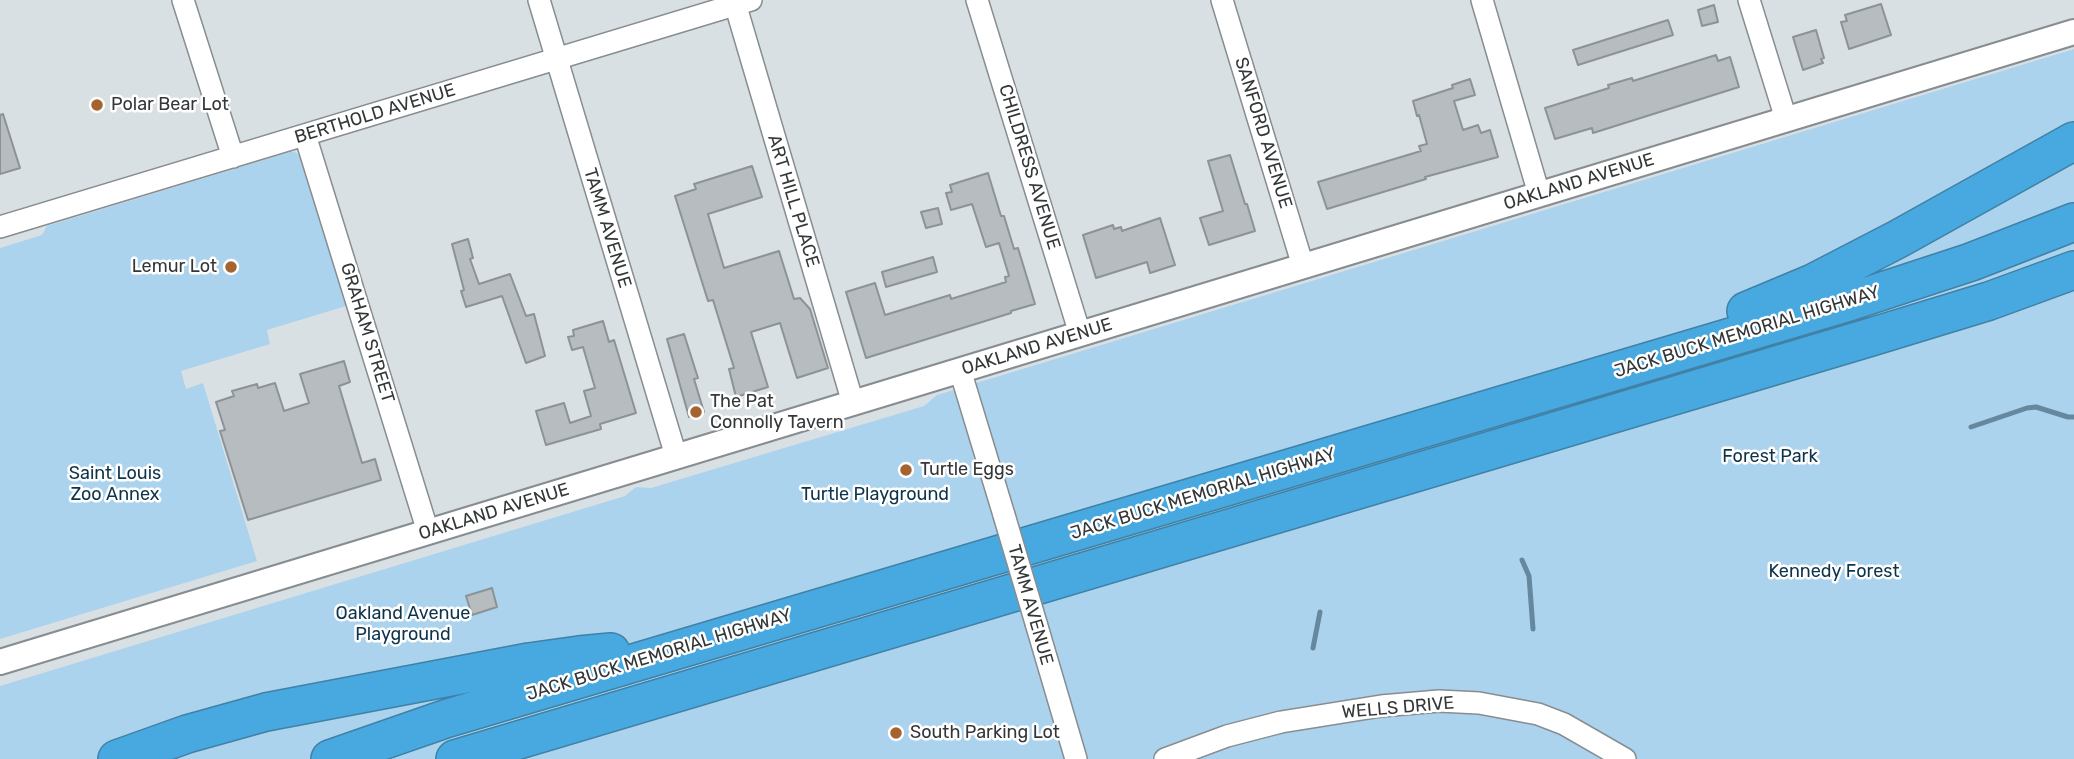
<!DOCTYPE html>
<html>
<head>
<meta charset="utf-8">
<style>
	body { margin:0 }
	canvas { display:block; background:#d9e0e4 }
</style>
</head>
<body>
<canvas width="2074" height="759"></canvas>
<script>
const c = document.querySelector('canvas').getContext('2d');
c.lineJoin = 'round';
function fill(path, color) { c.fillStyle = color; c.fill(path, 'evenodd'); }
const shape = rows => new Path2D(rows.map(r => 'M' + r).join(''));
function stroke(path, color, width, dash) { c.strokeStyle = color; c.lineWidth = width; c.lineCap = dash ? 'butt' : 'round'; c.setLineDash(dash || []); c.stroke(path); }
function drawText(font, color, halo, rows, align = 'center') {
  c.font = font + ' Rubik,sans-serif'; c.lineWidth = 5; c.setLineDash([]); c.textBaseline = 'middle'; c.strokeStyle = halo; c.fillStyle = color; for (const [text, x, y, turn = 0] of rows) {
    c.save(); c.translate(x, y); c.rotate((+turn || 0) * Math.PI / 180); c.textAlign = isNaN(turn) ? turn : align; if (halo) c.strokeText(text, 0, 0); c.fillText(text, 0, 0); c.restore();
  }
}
const green = shape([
	[2074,49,2074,759,0,759,0,686,625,496,636,487,651,488,924,406,937,395],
	[290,152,295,152,301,156,353,317,350,318,346,306,267,330,270,344,181,371,186,389,203,383,257,561,0,639,0,248,42,235,47,226]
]);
const stream = shape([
	[1971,427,2027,408,2036,407,2068,417,2074,417],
	[1522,560,1529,576,1533,629],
	[1313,648,1320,612]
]);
const building = shape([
	[1881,4,1891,35,1849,49,1841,22,1847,21,1845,15,1881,4],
	[1714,5,1718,22,1702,26,1698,10,1714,5],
	[1668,20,1673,35,1578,65,1573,50,1668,20],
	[1816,30,1824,58,1821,59,1823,63,1803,70,1793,37,1816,30],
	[1716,55,1718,61,1730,57,1739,87,1593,133,1592,128,1555,139,1545,108,1609,88,1608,85,1632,78,1633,81,1716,55],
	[1470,79,1475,95,1454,101,1463,130,1478,125,1481,133,1490,130,1498,157,1425,177,1426,179,1327,209,1318,182,1421,151,1419,146,1427,144,1419,115,1417,116,1413,101,1453,88,1452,85,1470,79],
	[3,114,20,168,0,174,0,115,3,114],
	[1230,155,1245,204,1247,204,1255,231,1209,245,1200,218,1223,211,1208,161,1230,155],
	[752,166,762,197,708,214,724,268,779,251,794,299,800,298,810,309,828,368,797,378,780,323,751,332,768,387,736,397,729,369,734,368,713,300,708,301,675,196,696,189,694,184,752,166],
	[988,173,1001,216,1004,216,1014,249,1018,248,1035,304,1011,311,1011,313,866,358,846,292,875,283,885,315,950,295,951,299,1006,282,1005,277,1009,276,999,243,986,247,972,204,951,210,946,193,952,192,950,185,988,173],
	[938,208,942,224,926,228,921,212,938,208],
	[1160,218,1175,265,1150,273,1147,262,1096,278,1083,235,1113,225,1114,229,1121,227,1122,231,1160,218],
	[468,239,473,258,470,259,479,284,510,274,526,316,534,314,545,356,526,363,502,296,466,307,461,291,464,290,452,244,468,239],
	[933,257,937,272,886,287,882,272,933,257],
	[603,321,609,342,614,340,636,413,600,424,601,429,546,445,536,411,564,403,570,423,591,416,584,391,595,388,583,347,572,350,568,337,574,336,573,330,603,321],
	[684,334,698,378,694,379,704,412,689,417,667,339,684,334],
	[344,361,350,382,339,386,362,463,375,459,381,480,248,520,220,431,225,430,216,402,234,396,232,391,257,384,258,388,275,383,284,411,309,403,300,374,344,361],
	[492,588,497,607,472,615,466,596,492,588]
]);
const minor = shape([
	[183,0,233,157],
	[539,0,676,456],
	[734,0,853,403],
	[977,0,1080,334],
	[1222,0,1303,266],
	[1482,0,1539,194],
	[1749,0,1786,119],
	[305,135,428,532],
	[0,227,751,0],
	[960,370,1004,515],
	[1036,623,1076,759],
	[1165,759,1227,736,1281,722,1381,706,1439,701,1479,703,1538,714,1564,724,1625,759]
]);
const tertiary = shape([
	[0,662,2074,32]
]);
const motorway = shape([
	[1746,311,1813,283,1898,239,2074,141],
	[117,759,187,734,266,712,529,662,579,655,611,652],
	[330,759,445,719,1852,301,1971,262,2074,222],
	[455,759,1871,337,1989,301,2074,270]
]);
const minorBridge = shape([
	[1004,515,1036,623]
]);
const markers = [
	[97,105,7,"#a5632f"],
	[231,267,7,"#a5632f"],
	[696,412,7,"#a5632f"],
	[906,470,7,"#a5632f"],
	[896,733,7,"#a5632f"]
];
const poiNames = [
	["Polar Bear Lot",111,105],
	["Lemur Lot",217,267,"right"],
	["The Pat",710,402],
	["Connolly Tavern",710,423],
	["Turtle Eggs",920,470],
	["South Parking Lot",910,733]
];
const streetNames = [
	["BERTHOLD AVENUE",375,114,-17],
	["SANFORD AVENUE",1263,133,73],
	["CHILDRESS AVENUE",1029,167,73],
	["OAKLAND AVENUE",1579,182,-17],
	["ART HILL PLACE",793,201,73],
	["TAMM AVENUE",607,228,73],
	["JACK BUCK MEMORIAL HIGHWAY",1747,332,-17],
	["GRAHAM STREET",367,333,73],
	["OAKLAND AVENUE",1037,347,-17],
	["JACK BUCK MEMORIAL HIGHWAY",1203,494,-17],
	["OAKLAND AVENUE",494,512,-17],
	["TAMM AVENUE",1030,605,74],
	["JACK BUCK MEMORIAL HIGHWAY",659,655,-17],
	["WELLS DRIVE",1398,708,-5]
];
const parkNames = [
	["Forest Park",1770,457],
	["Saint Louis",115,474],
	["Zoo Annex",115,495],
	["Turtle Playground",875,495],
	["Kennedy Forest",1834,572],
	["Oakland Avenue",403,614],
	["Playground",403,635]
];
fill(green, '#acd3ed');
stroke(stream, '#66889e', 5);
fill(building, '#b7bcc0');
stroke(building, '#8c9295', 2);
stroke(minor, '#878d91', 24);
stroke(tertiary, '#878d91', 28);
stroke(motorway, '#4081a5', 40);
stroke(minor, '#fff', 21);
stroke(tertiary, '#fff', 24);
stroke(motorway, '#47a9e0', 37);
stroke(minorBridge, '#878d91', 24, []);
stroke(minorBridge, '#fff', 21);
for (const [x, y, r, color] of markers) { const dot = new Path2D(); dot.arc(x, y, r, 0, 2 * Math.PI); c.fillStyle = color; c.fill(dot); stroke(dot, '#fff', 2.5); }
drawText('18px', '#343738', '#fff', poiNames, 'left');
drawText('18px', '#343738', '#fff', streetNames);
drawText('18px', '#0d344a', '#fff', parkNames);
</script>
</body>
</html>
